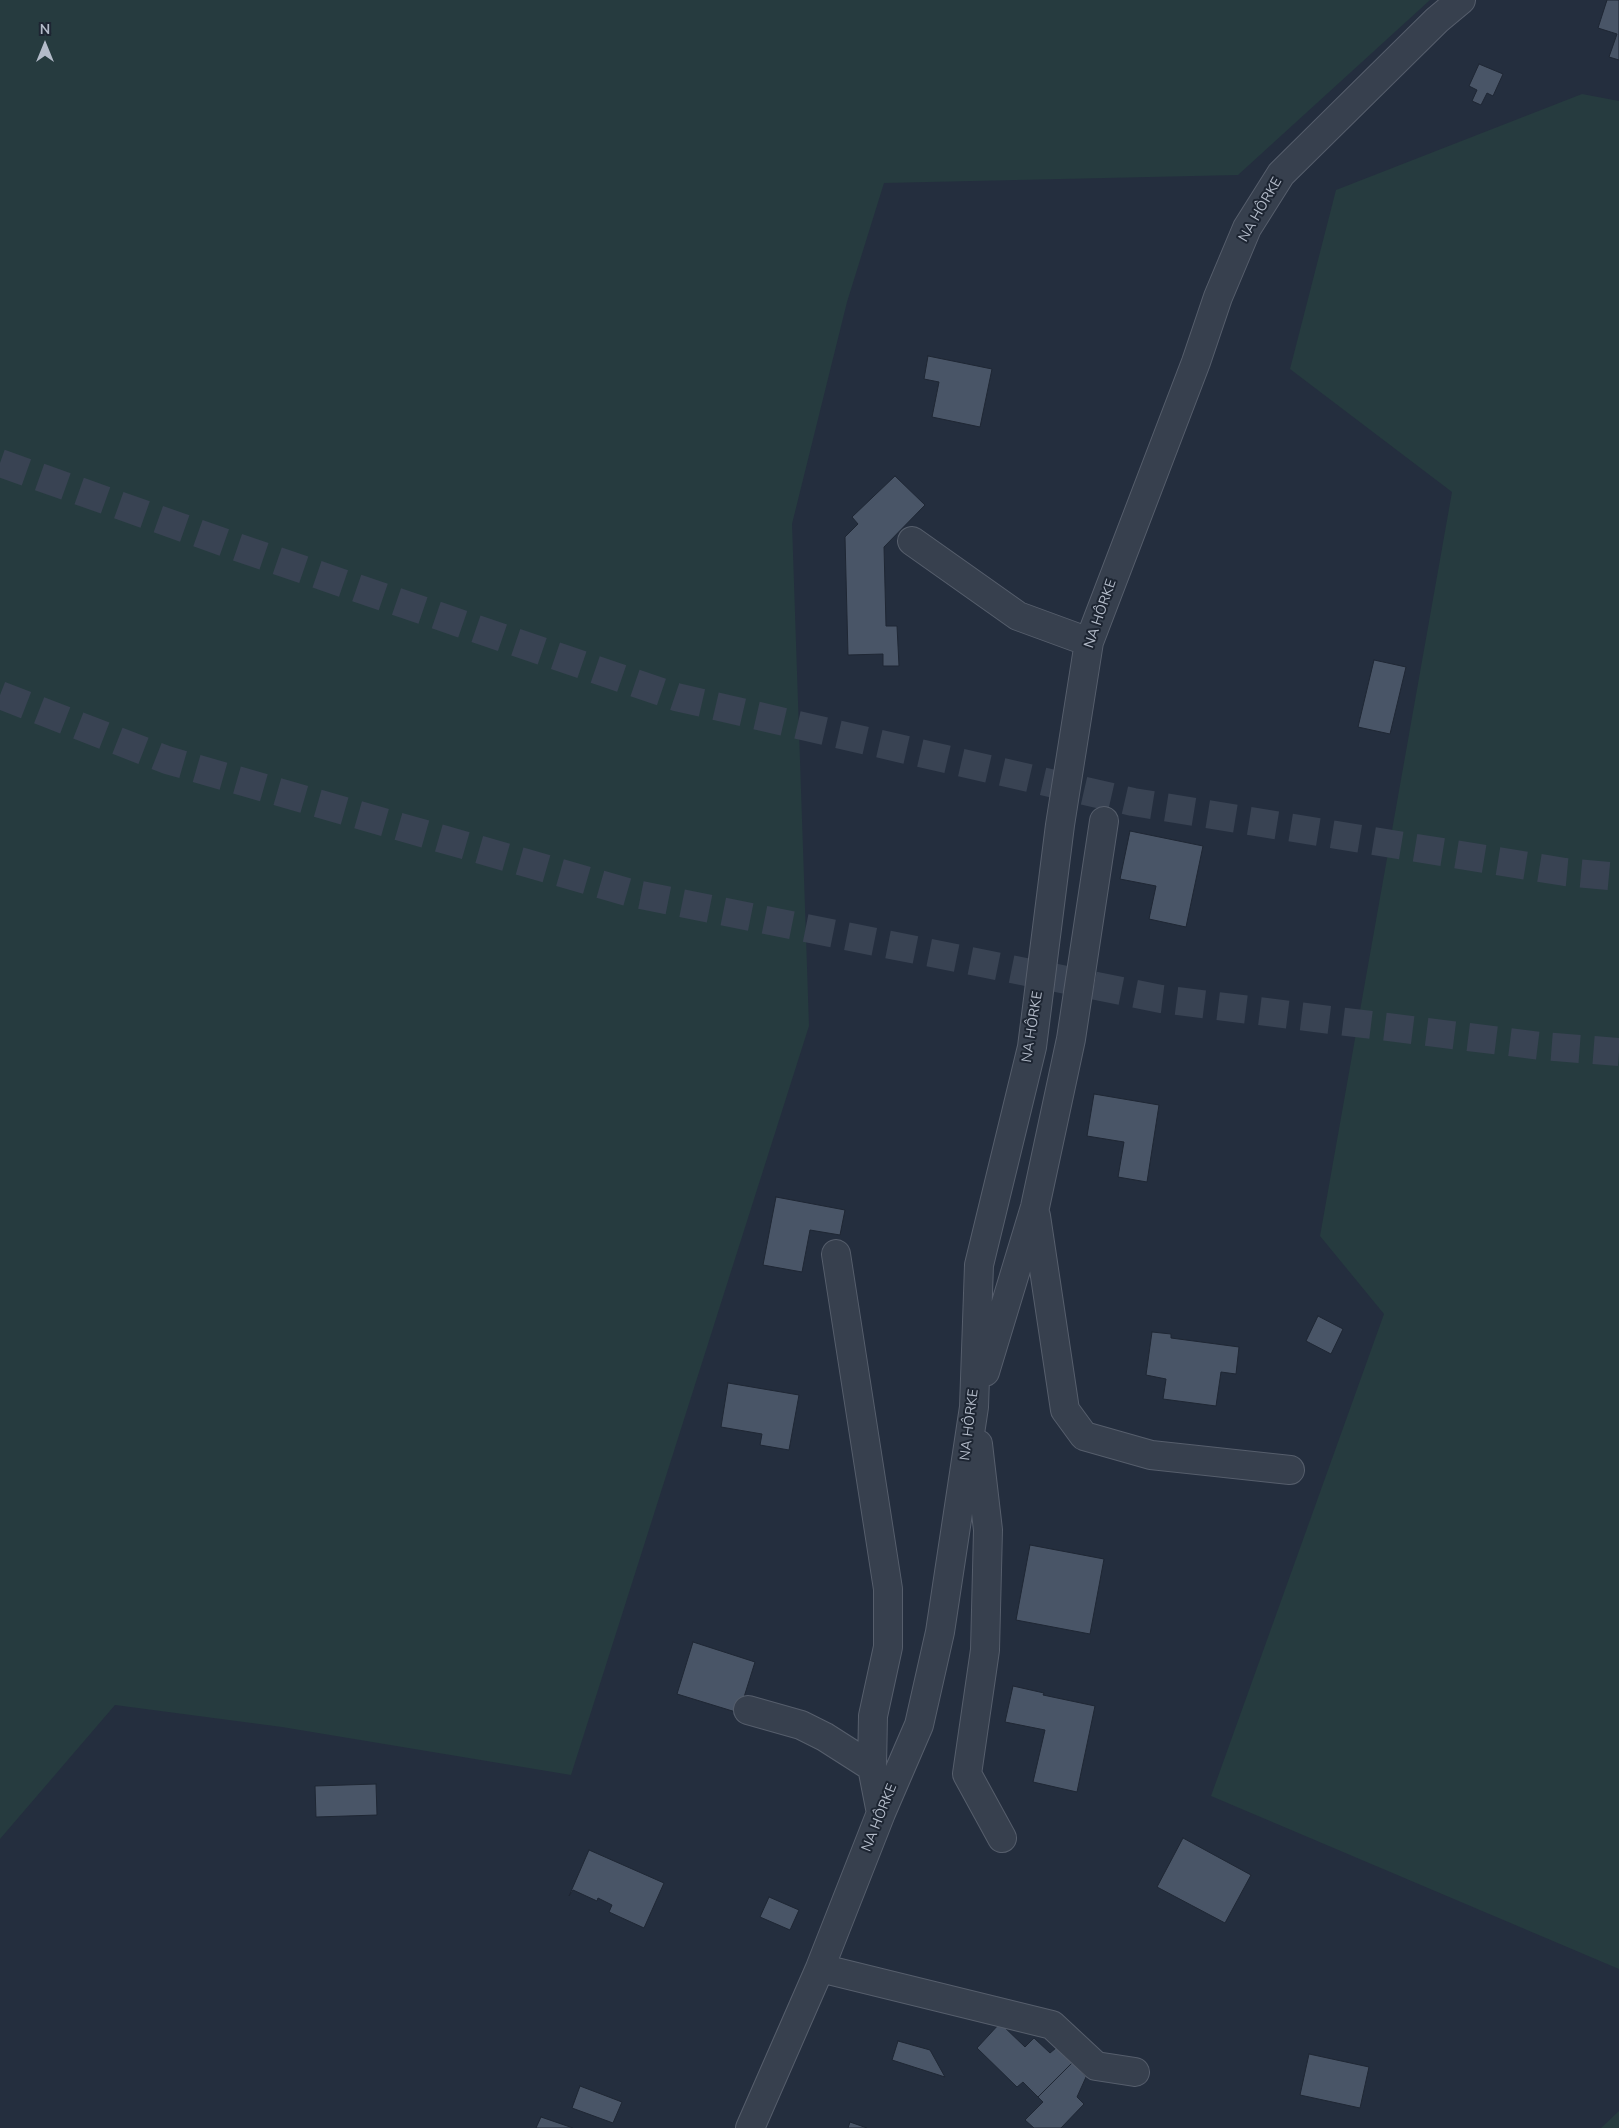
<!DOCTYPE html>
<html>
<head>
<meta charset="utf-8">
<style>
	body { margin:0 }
	#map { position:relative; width:1619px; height:2128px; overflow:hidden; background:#242e3e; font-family:"Nunito Sans",sans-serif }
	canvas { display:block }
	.north { position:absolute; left:20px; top:20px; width:50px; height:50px; -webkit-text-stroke:4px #1d2532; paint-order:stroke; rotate:0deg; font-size:14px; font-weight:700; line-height:20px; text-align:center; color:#b3bbc9 }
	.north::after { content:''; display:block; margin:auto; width:18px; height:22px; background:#b3bbc9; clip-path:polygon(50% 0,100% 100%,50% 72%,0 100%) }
</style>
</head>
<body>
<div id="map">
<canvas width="1619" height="2128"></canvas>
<div class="north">N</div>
</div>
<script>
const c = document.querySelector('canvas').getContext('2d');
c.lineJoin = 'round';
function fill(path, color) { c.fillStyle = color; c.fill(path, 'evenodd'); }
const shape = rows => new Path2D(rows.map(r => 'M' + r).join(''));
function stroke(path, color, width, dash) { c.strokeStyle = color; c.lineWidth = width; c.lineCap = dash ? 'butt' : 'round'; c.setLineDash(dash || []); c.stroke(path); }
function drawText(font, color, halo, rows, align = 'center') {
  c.font = font + ' "Nunito Sans",sans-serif'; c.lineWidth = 4; c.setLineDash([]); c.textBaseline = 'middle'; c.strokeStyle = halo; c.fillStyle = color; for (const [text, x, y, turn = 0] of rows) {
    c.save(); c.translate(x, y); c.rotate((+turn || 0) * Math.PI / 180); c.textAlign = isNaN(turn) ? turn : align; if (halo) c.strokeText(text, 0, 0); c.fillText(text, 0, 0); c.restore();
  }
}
const green = shape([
	[0,0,1430,0,1238,175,884,183,847,302,792,524,809,1026,571,1775,282,1727,115,1705,0,1839],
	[1582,94,1619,101,1619,1969,1211,1796,1384,1314,1320,1236,1452,492,1290,369,1336,190],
	[1619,2111,1619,2128,1601,2128]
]);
const building = shape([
	[1607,0,1619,0,1619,60,1609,57,1617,34,1598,28,1607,0],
	[1479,64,1503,74,1493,96,1487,93,1481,105,1472,101,1477,90,1469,86,1479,64],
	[928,356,992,369,980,427,932,417,939,382,924,379,928,356],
	[895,476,925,505,884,547,886,626,897,626,899,666,883,666,883,654,848,655,845,537,858,524,852,517,895,476],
	[1374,660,1406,667,1390,734,1358,727,1374,660],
	[1130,831,1203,846,1186,927,1149,919,1156,886,1120,879,1130,831],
	[1094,1094,1159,1105,1147,1182,1118,1177,1124,1142,1087,1136,1094,1094],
	[776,1197,845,1210,840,1235,810,1230,802,1272,763,1265,776,1197],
	[1318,1316,1343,1329,1331,1354,1306,1341,1318,1316],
	[1152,1332,1171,1334,1171,1338,1239,1347,1236,1374,1221,1372,1216,1406,1163,1399,1166,1379,1146,1375,1152,1332],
	[728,1383,799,1395,789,1450,760,1445,762,1434,721,1427,728,1383],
	[1030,1545,1104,1559,1090,1634,1016,1620,1030,1545],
	[693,1642,755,1662,739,1713,677,1694,693,1642],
	[1013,1686,1044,1693,1043,1695,1095,1706,1077,1792,1033,1782,1045,1730,1005,1722,1013,1686],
	[376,1784,377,1815,316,1817,315,1786,376,1784],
	[1183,1838,1251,1875,1225,1923,1157,1887,1183,1838],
	[589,1850,664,1883,644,1928,609,1912,612,1905,598,1898,597,1901,573,1890,569,1896,589,1850],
	[769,1897,799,1910,790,1930,760,1917,769,1897],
	[1000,2023,1025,2047,1034,2038,1050,2053,1056,2048,1072,2063,1038,2097,1023,2082,1017,2087,977,2048,1000,2023],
	[898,2041,930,2050,945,2077,892,2060,898,2041],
	[1309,2054,1369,2067,1360,2108,1300,2095,1309,2054],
	[1072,2063,1086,2077,1077,2097,1084,2104,1061,2128,1034,2128,1025,2120,1043,2102,1038,2097,1072,2063],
	[580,2086,622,2102,613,2123,572,2108,580,2086],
	[541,2117,573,2128,536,2128,541,2117],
	[850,2122,867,2128,848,2128,850,2122]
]);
const highwayTunnel = shape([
	[0,463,237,547,676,697,1133,802,1565,872,1619,877],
	[0,695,167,760,631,893,1161,999,1541,1046,1619,1052]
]);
const minor = shape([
	[912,541,1018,616,1089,642],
	[1036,1216,1065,1410,1084,1436,1151,1455,1290,1470],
	[836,1254,888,1589,888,1647,873,1716,872,1767,881,1813],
	[985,1372,1035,1207,1071,1039,1104,821],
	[978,1444,988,1530,985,1650,967,1774,1002,1838],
	[748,1710,801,1725,825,1737,872,1767],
	[820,1968,1052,2025,1096,2066,1135,2072],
	[750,2128,820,1968,881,1813,919,1725,940,1632,974,1407,979,1265,1032,1047,1060,825,1089,642,1196,362,1218,297,1247,228,1281,174,1437,20,1461,0]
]);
const streetNames = [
	["NA HÔRKE",1261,210,-60],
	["NA HÔRKE",1101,614,-71],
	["NA HÔRKE",1033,1027,-81],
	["NA HÔRKE",970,1425,-83],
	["NA HÔRKE",880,1818,-68]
];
fill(green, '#263b3f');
fill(building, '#495567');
stroke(building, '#1f2734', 1);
stroke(highwayTunnel, '#394353', 28, [28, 14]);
stroke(minor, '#565e6c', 30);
stroke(minor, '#37404e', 28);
drawText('14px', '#b3bbc9', '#1d2532', streetNames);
</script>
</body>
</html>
